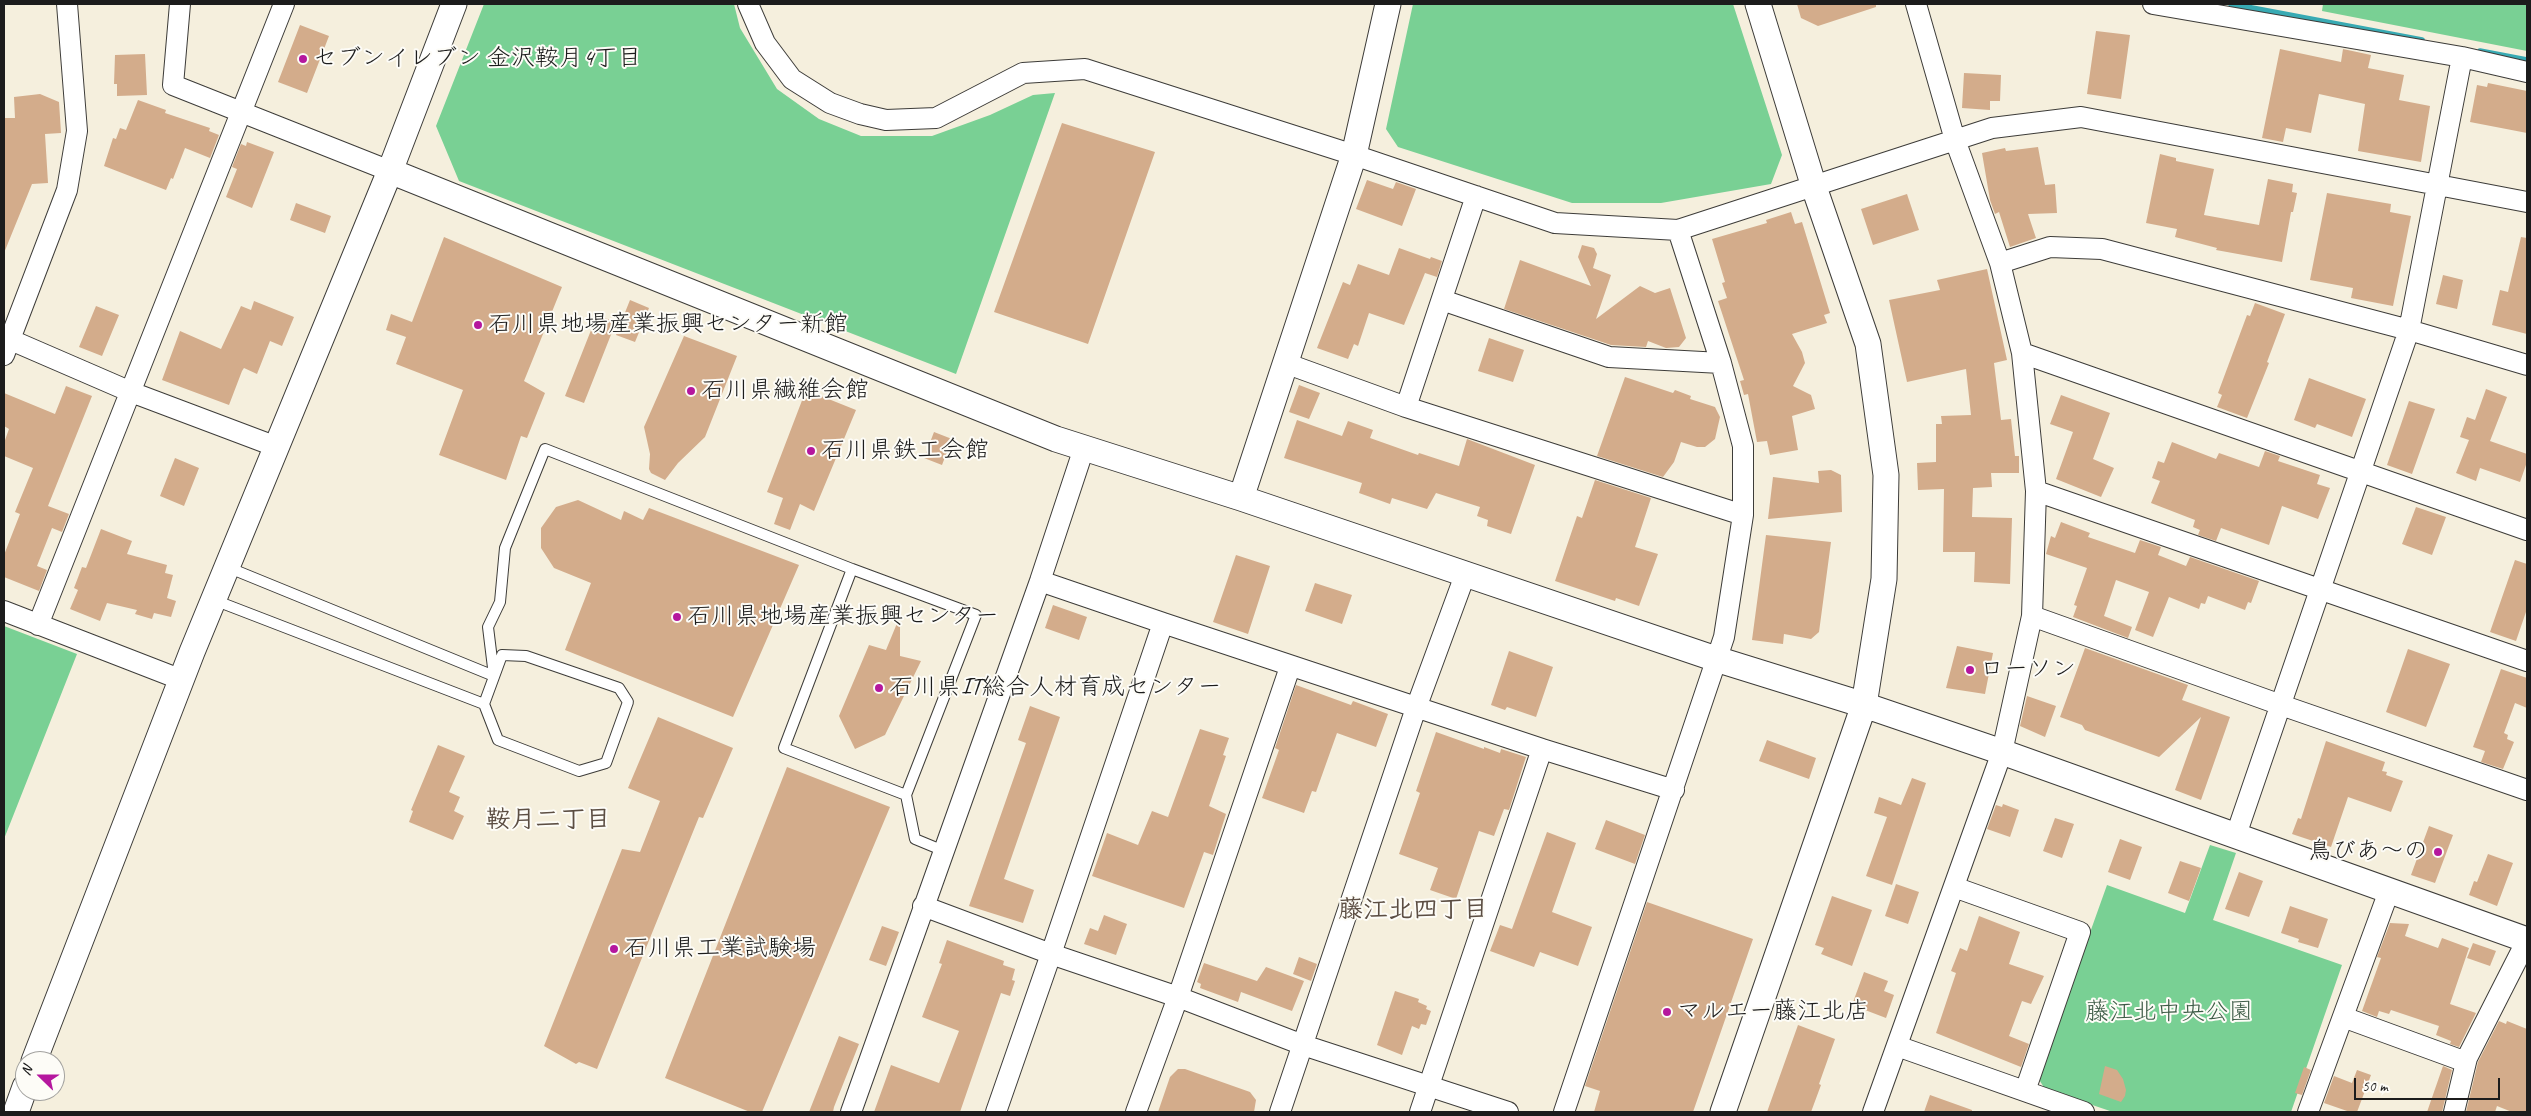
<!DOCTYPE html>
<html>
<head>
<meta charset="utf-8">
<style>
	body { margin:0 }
	#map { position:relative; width:2531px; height:1116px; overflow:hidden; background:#f5efdd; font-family:Caveat,sans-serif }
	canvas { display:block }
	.frame { position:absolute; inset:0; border:5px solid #1c1c1c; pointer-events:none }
	.north { position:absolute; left:15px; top:1051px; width:50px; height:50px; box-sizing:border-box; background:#fdfcf7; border:1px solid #a3a29f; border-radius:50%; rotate:292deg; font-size:14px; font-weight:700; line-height:20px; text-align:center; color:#1c1c1c }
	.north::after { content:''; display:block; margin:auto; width:18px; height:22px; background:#b5179e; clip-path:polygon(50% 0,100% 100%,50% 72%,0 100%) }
	.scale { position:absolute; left:2354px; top:1078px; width:146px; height:22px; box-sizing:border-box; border:2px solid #1c1c1c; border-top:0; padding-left:6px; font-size:15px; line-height:18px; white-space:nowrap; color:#1c1c1c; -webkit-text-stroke:4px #fdfcf7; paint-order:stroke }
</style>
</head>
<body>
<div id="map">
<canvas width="2531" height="1116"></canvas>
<div class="frame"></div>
<div class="north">N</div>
<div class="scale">50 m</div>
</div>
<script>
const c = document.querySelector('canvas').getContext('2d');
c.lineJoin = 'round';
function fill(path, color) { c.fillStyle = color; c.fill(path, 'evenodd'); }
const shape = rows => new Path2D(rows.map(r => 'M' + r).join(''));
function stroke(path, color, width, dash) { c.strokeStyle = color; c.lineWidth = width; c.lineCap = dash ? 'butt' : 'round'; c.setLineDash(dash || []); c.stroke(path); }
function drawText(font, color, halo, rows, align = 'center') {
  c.font = font + ' Caveat,"Klee One",sans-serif'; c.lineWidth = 4; c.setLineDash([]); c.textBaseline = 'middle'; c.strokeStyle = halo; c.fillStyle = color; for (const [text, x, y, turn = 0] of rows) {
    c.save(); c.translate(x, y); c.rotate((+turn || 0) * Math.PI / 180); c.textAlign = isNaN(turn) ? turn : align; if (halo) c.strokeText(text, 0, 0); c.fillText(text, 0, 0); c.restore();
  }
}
const green = shape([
	[484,4,734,4,740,28,777,89,819,119,861,136,932,136,990,115,1033,95,1055,93,956,374,459,181,436,126],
	[1413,4,1733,4,1782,155,1771,184,1661,203,1572,203,1398,147,1386,129],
	[2323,4,2527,4,2527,51,2322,11],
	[4,626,77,654,4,839],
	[2210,845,2236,853,2213,920,2342,965,2291,1112,2113,1112,2045,1089,2038,1078,2107,885,2185,913]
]);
const stream = shape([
	[2231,4,2422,40],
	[2480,51,2527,60]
]);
const building = shape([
	[1797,4,1876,4,1876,7,1818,26,1801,18],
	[300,25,329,36,307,93,278,82],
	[2096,31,2130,35,2121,99,2087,94],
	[2280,49,2341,62,2343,49,2371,55,2368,68,2404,75,2399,100,2430,106,2421,162,2358,151,2365,104,2319,94,2311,133,2286,128,2283,142,2262,138],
	[145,54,147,95,117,96,117,84,114,84,115,55],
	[1964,73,2001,75,2000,101,1990,101,1990,110,1962,108],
	[2488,83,2527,91,2527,133,2470,122,2477,85,2487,87],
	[40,94,59,102,61,133,45,134,48,183,32,184,4,253,4,118,15,118,14,97],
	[138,100,166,110,165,113,210,128,209,131,219,135,210,158,185,148,173,179,171,178,166,190,104,166,113,138,116,139,120,128,126,130],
	[1062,123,1155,152,1088,344,994,312],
	[247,142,274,152,252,208,226,197,237,169,232,167,241,144,246,146],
	[2038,147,2045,185,2055,184,2057,213,2028,214,2036,238,2010,247,1999,212,1995,214,1990,200,1982,153,2005,148,2006,151],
	[2160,154,2176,158,2176,161,2214,169,2204,215,2259,225,2268,179,2293,184,2292,192,2297,193,2293,212,2291,212,2282,262,2216,250,2217,248,2175,237,2177,229,2146,223],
	[1367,180,1393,189,1396,182,1416,189,1402,226,1356,209],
	[2327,193,2391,204,2390,212,2411,216,2393,306,2351,298,2353,288,2310,280],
	[1907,194,1919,230,1873,245,1861,209],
	[296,203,331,216,325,233,290,220],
	[1791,212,1795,224,1802,222,1830,313,1824,315,1827,323,1792,334,1802,352,1805,363,1793,386,1811,395,1815,409,1792,416,1798,450,1770,455,1767,441,1757,442,1748,394,1744,395,1740,381,1744,380,1718,301,1727,298,1722,283,1725,282,1712,239,1767,223,1766,220],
	[444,237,562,287,524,381,545,393,527,438,521,436,506,480,439,455,463,390,396,364,406,337,386,330,391,314,412,322],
	[2521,237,2527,238,2527,334,2492,325,2500,290,2508,292],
	[1582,245,1594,248,1597,254,1593,268,1611,275,1596,319,1640,286,1655,293,1670,288,1686,338,1679,347,1666,348,1648,341,1646,347,1611,345,1504,309,1520,260,1591,286,1578,257],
	[1399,248,1430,259,1431,257,1442,261,1437,277,1425,273,1404,325,1369,313,1358,346,1354,344,1348,359,1317,348,1343,282,1350,285,1358,264,1389,275],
	[1987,269,2007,360,1994,363,2001,420,2011,419,2015,456,2019,456,2019,473,1991,473,1992,487,1973,488,1972,517,2012,518,2010,584,1974,582,1975,552,1943,552,1944,489,1918,490,1917,463,1936,462,1936,424,1942,424,1941,416,1971,415,1966,369,1907,382,1889,300,1940,290,1937,280],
	[2443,275,2463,280,2457,309,2436,304],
	[630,300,649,308,635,342,616,335],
	[254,301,294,317,282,346,270,341,257,374,244,368,242,371,229,405,162,380,180,331,221,349,241,306,251,310],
	[2255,303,2285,314,2267,362,2269,363,2247,418,2217,407,2222,395,2218,393,2247,315,2250,316],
	[96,306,119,315,102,356,79,347],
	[597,315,616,322,584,403,565,396],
	[684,336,737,356,705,437,678,463,665,480,651,473,649,469,650,454,644,427],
	[1489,338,1524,350,1513,382,1478,371],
	[1625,377,1673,393,1675,390,1691,396,1690,399,1715,407,1720,417,1715,439,1705,447,1697,447,1681,442,1674,462,1663,477,1597,456],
	[2309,378,2366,399,2352,437,2317,424,2315,428,2294,420],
	[1299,385,1320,393,1309,419,1289,412],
	[66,386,92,396,48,506,69,514,62,532,52,528,37,566,47,570,39,591,4,577,4,555,20,514,15,512,33,468,4,456,4,443,9,429,4,426,4,393,55,414],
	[2486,389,2507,397,2490,441,2527,454,2527,462,2520,482,2480,468,2476,481,2456,473,2469,440,2460,437,2467,417,2475,420],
	[806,390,856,410,814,511,800,504,790,530,774,524,783,498,767,492],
	[2061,395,2110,413,2093,459,2114,468,2101,497,2056,479,2073,432,2050,424],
	[2409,401,2435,409,2412,474,2387,465],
	[1297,420,1342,436,1348,421,1373,430,1370,438,1418,455,1419,453,1459,466,1467,439,1535,465,1511,534,1487,526,1488,520,1477,516,1480,507,1436,493,1427,509,1392,498,1390,504,1359,493,1362,483,1284,458],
	[934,432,952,439,942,465,924,458],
	[2172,442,2216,459,2219,453,2259,467,2265,451,2280,456,2278,461,2320,475,2317,484,2330,488,2318,519,2282,506,2269,545,2221,528,2216,541,2198,535,2200,530,2193,527,2195,520,2151,503,2160,481,2152,478,2158,461,2164,463],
	[175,458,199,468,184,506,160,496],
	[1831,470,1841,475,1842,512,1768,519,1773,477,1819,483,1818,471],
	[1595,480,1651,498,1635,547,1658,554,1639,606,1616,598,1615,601,1555,581,1577,516,1582,518],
	[578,500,621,520,624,511,643,520,649,508,799,565,733,717,565,650,591,583,554,568,541,548,541,528,556,507],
	[2416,507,2446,517,2432,555,2402,544],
	[2061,522,2090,533,2088,537,2135,553,2140,540,2161,547,2158,555,2186,566,2190,557,2259,581,2251,603,2248,602,2245,610,2208,596,2205,604,2201,603,2199,609,2169,597,2153,637,2135,630,2149,592,2116,580,2104,616,2132,627,2128,638,2073,617,2077,606,2074,605,2087,568,2046,554,2051,536,2055,538],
	[101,529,132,541,127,554,167,565,165,573,173,575,167,598,176,601,171,617,154,613,152,619,135,614,137,610,107,603,100,621,70,609,78,590,74,588,82,567,86,568],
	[1766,535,1831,542,1819,632,1811,639,1784,634,1783,644,1752,640],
	[1236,555,1270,566,1248,634,1213,622],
	[2515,560,2527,564,2527,609,2516,641,2490,632],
	[1315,583,1352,595,1342,624,1305,611],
	[1053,605,1087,617,1079,640,1045,628],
	[900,616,900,656,921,661,885,735,855,749,839,716,869,645,886,650],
	[1957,646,1993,653,1985,694,1946,688],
	[2085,648,2188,685,2182,700,2230,717,2201,800,2175,790,2201,717,2159,757,2085,730,2082,725,2060,717],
	[2408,649,2450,664,2426,727,2386,712],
	[1509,651,1553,667,1536,717,1507,707,1505,710,1491,705],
	[2501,669,2527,678,2527,708,2515,703,2504,733,2508,735,2507,739,2514,742,2503,769,2481,762,2485,751,2473,747],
	[1296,685,1351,705,1353,701,1388,714,1376,747,1337,733,1316,792,1312,791,1304,813,1262,798,1279,750,1275,748],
	[2027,696,2056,706,2045,737,2020,726],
	[1030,706,1060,717,1004,879,1034,890,1023,923,969,906,1026,743,1018,740],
	[658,717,733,748,703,818,699,817,597,1069,579,1062,576,1064,544,1046,622,849,640,852,660,801,628,788],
	[1200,729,1229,738,1223,755,1226,756,1209,806,1226,814,1213,855,1204,852,1184,908,1092,876,1107,833,1138,845,1152,811,1168,817],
	[1436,732,1484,749,1484,747,1500,753,1501,749,1526,757,1509,810,1504,809,1494,836,1479,831,1456,899,1430,890,1438,868,1399,854,1420,793,1416,791],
	[1767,740,1816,758,1809,779,1759,761],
	[2326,741,2385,762,2382,771,2387,772,2386,775,2403,781,2391,812,2348,797,2331,847,2292,834,2298,818,2301,819],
	[438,745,465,756,449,792,460,797,454,811,464,816,453,840,409,822,413,811,411,810],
	[787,767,890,807,762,1112,750,1112,665,1078],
	[1912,778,1926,783,1892,885,1866,876,1887,817,1874,813,1879,797,1901,805],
	[2003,804,2019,810,2010,837,1987,829,1996,805,2002,807],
	[2055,818,2074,824,2062,858,2043,851],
	[1606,820,1645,835,1635,864,1595,849],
	[2429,826,2453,835,2435,883,2411,875],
	[1547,832,1576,843,1552,912,1592,927,1578,966,1540,952,1534,967,1490,951,1500,925,1512,929],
	[2120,839,2142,847,2130,880,2108,872],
	[2488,854,2513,863,2497,906,2469,895,2474,881,2477,882],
	[2180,861,2201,868,2189,901,2168,893],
	[2239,872,2263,881,2249,917,2225,909],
	[1896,884,1919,892,1908,924,1885,916],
	[1832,896,1872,910,1852,966,1821,954,1824,948,1815,945],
	[1647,902,1753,939,1693,1112,1594,1112,1600,1091,1585,1086],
	[2290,906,2328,919,2318,948,2298,942,2299,939,2281,933],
	[1104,915,1127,924,1116,955,1084,944,1090,928,1098,931],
	[1979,916,2020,932,2009,964,2044,976,2031,1004,2022,1001,2009,1036,2029,1044,2021,1067,1936,1033,1956,973,1951,971,1960,948,1967,951],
	[2390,923,2409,924,2405,936,2438,948,2442,938,2469,948,2450,1004,2476,1013,2459,1047,2450,1044,2451,1041,2436,1035,2439,1026,2391,1010,2389,1014,2379,1011,2377,1017,2362,1011,2381,958,2377,957],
	[882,926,899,932,886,966,869,960],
	[947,940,1004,961,1003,965,1015,969,1012,980,1015,981,1010,996,1001,993,960,1112,874,1112,891,1065,939,1083,959,1031,922,1017,942,964,939,963],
	[2473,943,2496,951,2490,966,2467,958],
	[1299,957,1317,964,1311,981,1293,974],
	[1204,963,1257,981,1266,967,1304,981,1292,1011,1241,992,1238,1002,1200,988,1201,984,1197,982],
	[1864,972,1888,981,1884,991,1894,995,1886,1018,1852,1005],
	[1395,991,1419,999,1418,1002,1427,1006,1426,1009,1431,1011,1426,1025,1421,1024,1419,1029,1412,1026,1402,1055,1377,1045],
	[2499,1021,2506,1024,2507,1021,2527,1029,2527,1112,2512,1112,2497,1106,2495,1112,2466,1112,2478,1062],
	[1798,1025,1835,1039,1819,1084,1821,1085,1811,1112,1767,1112],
	[839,1036,859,1044,834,1107,833,1112,809,1112],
	[2105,1066,2117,1070,2123,1079,2126,1090,2125,1096,2121,1102,2099,1094],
	[2443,1066,2452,1070,2442,1112,2427,1112],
	[2304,1067,2311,1070,2302,1095,2295,1093],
	[1178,1069,1185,1069,1250,1092,1256,1100,1254,1112,1158,1112,1170,1077],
	[2357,1070,2371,1075,2357,1112,2350,1112,2324,1103,2334,1076,2352,1083],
	[1930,1095,1972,1110,1972,1112,1924,1112]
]);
const service = shape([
	[227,567,494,676,488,627,500,602,505,548,545,449,852,569,784,748,906,795,915,839,944,851],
	[852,569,976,615,906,795],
	[214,600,484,704,498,740,579,771,606,763,628,702,619,688,526,656,502,655,484,704]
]);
const minor = shape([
	[180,4,173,85,390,171],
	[748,4,765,43,792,79,830,103,860,114,886,120,936,118,1023,73,1085,69,1354,155,1555,223,1678,230,1992,128,2081,117,2527,202],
	[2153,4,2462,57,2527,72],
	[2000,263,2050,247,2102,249,2409,330,2527,365],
	[1442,300,1609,357,1721,363],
	[4,337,131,392,277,447],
	[2022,353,2527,530],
	[4,355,67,190,77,131,67,4],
	[1285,363,1406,407,1743,515],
	[1406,407,1476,196],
	[2036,491,2527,661],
	[1040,581,1163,623,1051,954,1178,997,1303,1045,1508,1112],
	[4,611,182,680],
	[2032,616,2281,705,2527,790],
	[1163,623,1542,749,1420,1112],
	[38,625,284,4],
	[1542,749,1674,790],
	[2236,835,2409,330,2462,57],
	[1954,887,2080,932,2025,1091],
	[923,906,1051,954,996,1112],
	[2343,1017,2466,1062],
	[1897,1046,2084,1112],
	[851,1112,1040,581,1084,448],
	[1136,1112,1178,997,1290,667],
	[1280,1112,1416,708,1465,575],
	[1564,1112,1724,637,1743,515,1743,446,1721,363,1678,230],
	[1873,1112,2002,752,2032,616,2036,491,2022,353,2000,263,1955,140,1916,4],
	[2308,1112,2389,891],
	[2454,1112,2467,1058,2527,940]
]);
const tertiary = shape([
	[390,171,1056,439,1241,498,1716,659,1864,705,2002,752,2527,940],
	[1241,498,1354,155,1388,4],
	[34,1061,192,652,390,171,454,4],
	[16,1112,25,1087],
	[1723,1112,1864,705,1884,579,1886,475,1868,344,1814,187,1758,4]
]);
const markers = [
	[303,59,5,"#b5179e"],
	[478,325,5,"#b5179e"],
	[691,391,5,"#b5179e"],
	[811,451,5,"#b5179e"],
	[677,617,5,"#b5179e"],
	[1970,670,5,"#b5179e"],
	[879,688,5,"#b5179e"],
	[2438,852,5,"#b5179e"],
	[614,949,5,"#b5179e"],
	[1667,1012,5,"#b5179e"]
];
const poiNames = [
	["セブンイレブン 金沢鞍月4丁目",313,59],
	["石川県地場産業振興センター新館",488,325],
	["石川県繊維会館",701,391],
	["石川県鉄工会館",821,451],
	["石川県地場産業振興センター",687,617],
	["ローソン",1980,670],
	["石川県IT総合人材育成センター",889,688],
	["鳥びあ〜の",2428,852,"right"],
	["石川県工業試験場",624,949],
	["マルエー藤江北店",1677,1012]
];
const parkNames = [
	["藤江北中央公園",2169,1013]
];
const neighbourhoodNames = [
	["鞍月二丁目",548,820],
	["藤江北四丁目",1413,910]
];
fill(green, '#79d094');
stroke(stream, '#38aab3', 5.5);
fill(building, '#d3ac8b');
stroke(service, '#3d3c39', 12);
stroke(minor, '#3d3c39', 22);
stroke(tertiary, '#3d3c39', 27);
stroke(service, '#fff', 10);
stroke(minor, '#fff', 20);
stroke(tertiary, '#fff', 25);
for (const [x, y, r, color] of markers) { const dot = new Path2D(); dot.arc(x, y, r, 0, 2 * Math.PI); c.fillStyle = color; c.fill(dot); stroke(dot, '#fdfcf7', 2); }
drawText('24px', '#1c1c1c', '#fdfcf7', poiNames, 'left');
drawText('24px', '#3d5b46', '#fdfcf7', parkNames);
drawText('bold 25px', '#5c4e43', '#fdfcf7', neighbourhoodNames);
</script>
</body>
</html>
